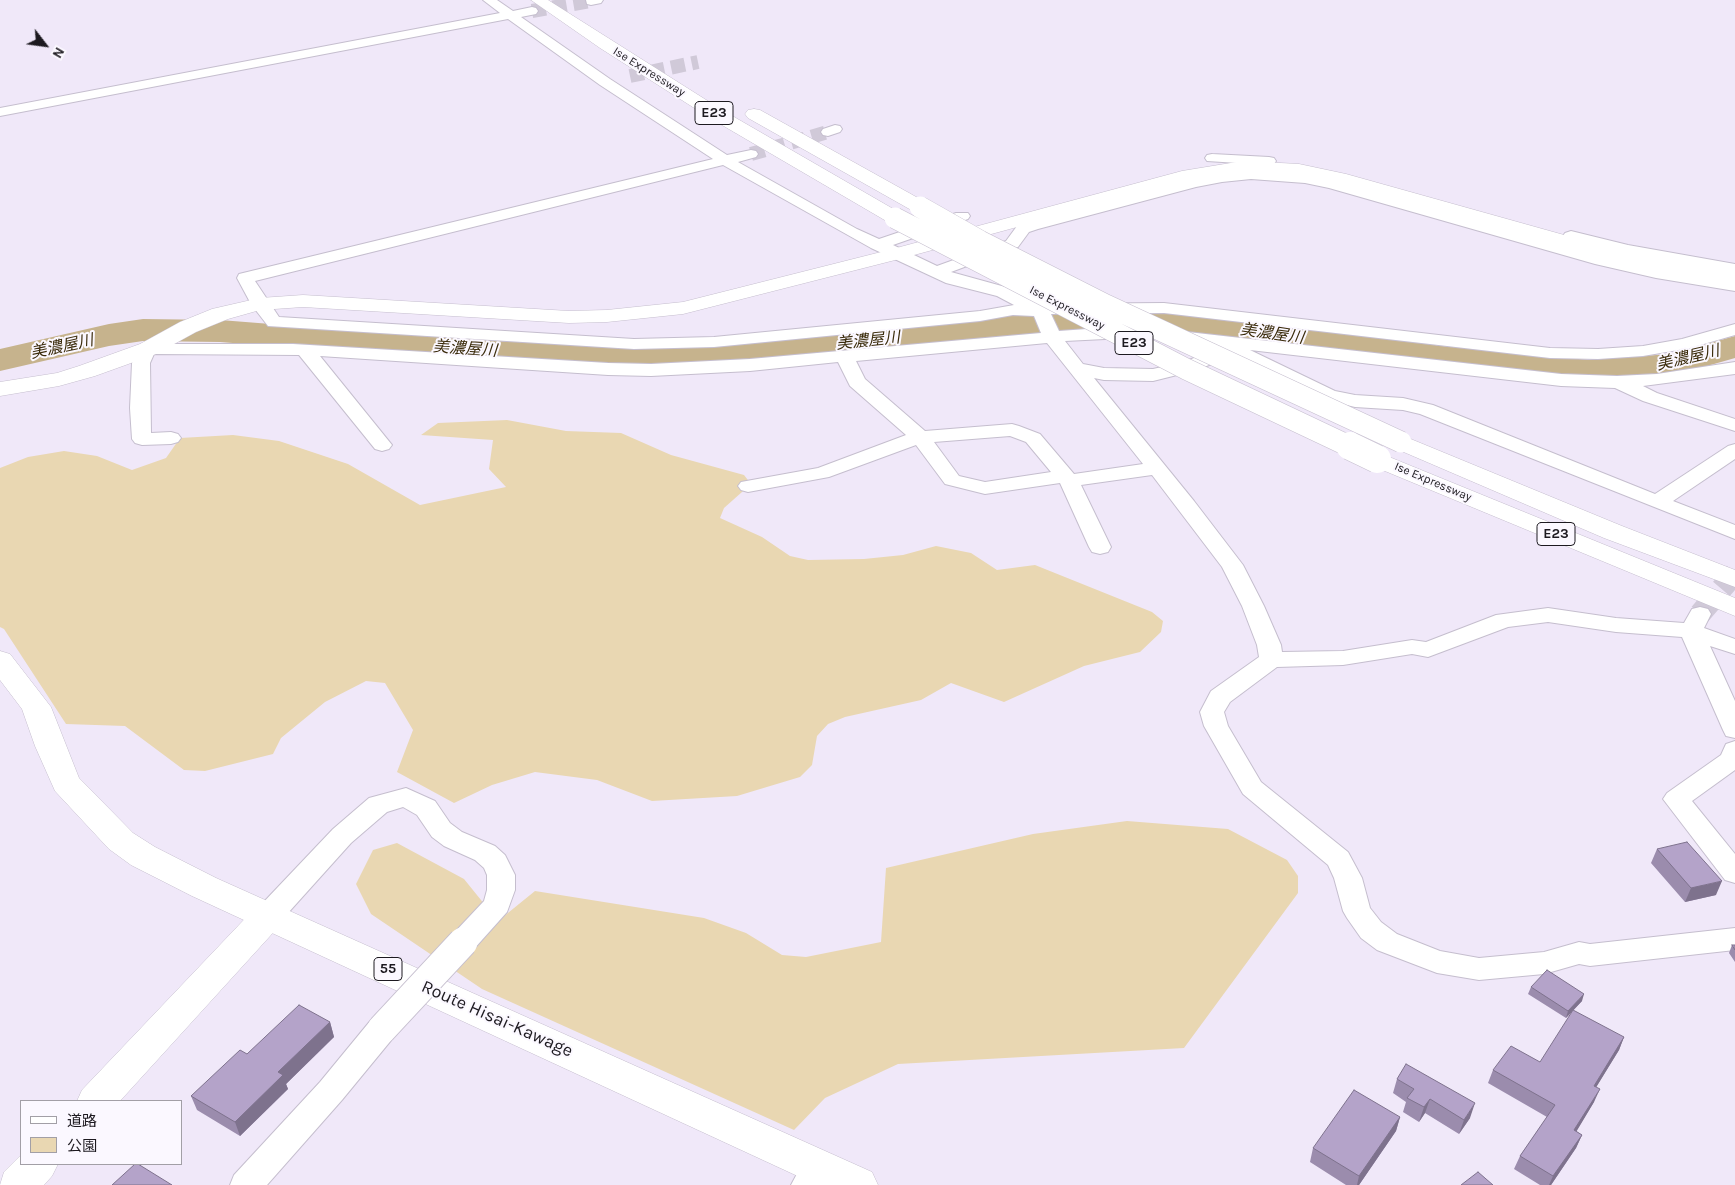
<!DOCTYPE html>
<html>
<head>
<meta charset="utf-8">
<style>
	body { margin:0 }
	#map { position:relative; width:1735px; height:1185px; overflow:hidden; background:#f0e8f9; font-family:Karla,"Noto Sans JP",sans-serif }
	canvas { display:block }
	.legend { position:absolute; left:20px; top:1100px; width:162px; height:65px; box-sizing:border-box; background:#fbf8ff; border:1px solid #a29fa6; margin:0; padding:6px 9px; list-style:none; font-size:15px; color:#1d1a20 }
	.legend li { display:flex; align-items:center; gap:10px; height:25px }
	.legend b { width:25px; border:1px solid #a29fa6 }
	.north { position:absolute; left:20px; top:20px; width:50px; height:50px; -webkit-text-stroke:4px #fbf8ff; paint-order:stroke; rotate:120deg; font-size:14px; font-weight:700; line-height:20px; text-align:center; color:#1d1a20 }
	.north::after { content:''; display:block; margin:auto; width:18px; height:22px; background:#1d1a20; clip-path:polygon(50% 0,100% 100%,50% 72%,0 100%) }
</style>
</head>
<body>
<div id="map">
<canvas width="1735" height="1185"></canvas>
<ul class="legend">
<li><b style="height:6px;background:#fff"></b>道路</li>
<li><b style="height:14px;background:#e9d7b2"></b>公園</li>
</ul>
<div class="north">N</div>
</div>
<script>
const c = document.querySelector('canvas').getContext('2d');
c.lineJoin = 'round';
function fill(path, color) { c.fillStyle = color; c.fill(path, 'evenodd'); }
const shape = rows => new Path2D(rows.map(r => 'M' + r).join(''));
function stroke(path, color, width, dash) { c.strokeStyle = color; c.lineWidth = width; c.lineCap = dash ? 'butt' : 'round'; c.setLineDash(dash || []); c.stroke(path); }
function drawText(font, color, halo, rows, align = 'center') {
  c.font = font + ' Karla,"Noto Sans JP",sans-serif'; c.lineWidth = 4; c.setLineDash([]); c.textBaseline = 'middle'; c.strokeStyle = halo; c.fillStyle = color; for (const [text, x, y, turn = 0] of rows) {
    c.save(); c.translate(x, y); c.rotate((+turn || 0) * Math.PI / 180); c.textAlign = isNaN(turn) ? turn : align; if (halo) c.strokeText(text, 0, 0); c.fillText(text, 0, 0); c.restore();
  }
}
const green = shape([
	[507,420,566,431,621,433,671,455,744,475,751,484,724,508,720,518,762,537,790,556,808,560,864,559,903,555,936,546,971,553,997,570,1035,565,1152,612,1163,621,1161,632,1140,652,1084,666,1004,702,951,683,921,700,845,717,828,724,817,736,812,765,800,777,737,796,652,801,597,780,535,772,492,785,454,803,397,772,413,730,385,683,366,681,325,702,281,738,273,754,205,771,184,770,125,726,66,724,4,629,0,627,0,468,28,457,64,451,97,456,132,470,166,458,180,438,233,435,279,441,348,464,420,505,506,487,489,469,493,440,421,435,438,423],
	[1127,821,1228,829,1287,860,1298,876,1298,893,1184,1048,898,1064,825,1098,794,1130,482,989,371,914,356,884,373,850,397,843,464,879,498,921,535,891,704,918,746,933,782,955,806,957,881,942,886,868,1033,834]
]);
const river = shape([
	[1182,311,1442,346,1589,360,1670,354,1735,336,1735,358,1672,376,1589,382,1442,368,1182,333,1024,335,695,370,622,369,474,362,220,342,143,341,109,346,0,371,0,349,109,324,143,319,220,320,474,340,622,347,695,348,1024,313,1182,311]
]);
const minorTunnelFar1 = shape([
	[532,11,591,1],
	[630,76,698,62],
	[751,154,828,132]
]);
const minorTunnel = shape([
	[1700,614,1735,573]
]);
const minor = shape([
	[483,0,497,0,513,11,532,7,536,8,538,11,536,14,521,17,610,79,727,155,751,150,756,151,758,154,756,157,738,162,857,229,879,239,956,213,968,213,970,216,968,219,893,245,937,266,1006,241,1017,226,1026,223,1194,178,1222,172,1251,169,1305,173,1332,179,1605,256,1656,268,1735,281,1735,291,1656,278,1595,264,1329,188,1305,183,1251,179,1222,182,1196,187,1038,229,1029,232,1018,247,951,272,1009,288,1039,304,1164,303,1550,348,1598,349,1643,346,1682,339,1735,324,1735,335,1690,348,1643,356,1598,359,1550,358,1164,313,1051,314,1059,331,1087,329,1131,329,1134,333,1131,337,1125,338,1065,341,1083,364,1104,368,1153,369,1184,362,1219,348,1218,346,1164,339,1161,335,1164,331,1170,330,1561,374,1617,376,1657,374,1735,362,1735,374,1643,386,1657,393,1735,419,1735,431,1643,401,1615,388,1561,386,1250,350,1335,391,1355,395,1403,398,1433,405,1655,494,1728,446,1735,444,1735,459,1673,501,1735,525,1735,539,1420,414,1403,410,1355,407,1322,399,1233,355,1197,370,1153,381,1104,380,1094,378,1194,501,1243,565,1264,606,1281,645,1282,652,1343,651,1412,640,1426,642,1496,615,1548,608,1616,618,1684,623,1692,609,1700,607,1708,609,1711,614,1704,628,1735,639,1735,654,1710,646,1735,701,1735,738,1726,736,1723,730,1682,637,1616,632,1548,622,1508,627,1428,657,1412,654,1343,665,1277,667,1230,702,1224,712,1228,726,1261,782,1348,852,1362,878,1370,908,1381,922,1397,934,1440,951,1479,958,1544,952,1579,942,1590,944,1735,928,1735,950,1590,966,1579,964,1544,974,1479,980,1437,973,1377,950,1361,938,1347,918,1343,911,1334,878,1328,865,1243,794,1204,726,1200,712,1211,691,1259,657,1257,645,1242,606,1222,567,1152,475,1081,485,1111,547,1108,552,1100,554,1092,552,1089,547,1060,483,985,494,945,484,916,445,829,477,748,492,741,490,738,486,741,482,818,468,906,435,850,386,838,362,750,371,651,376,608,375,320,356,392,445,389,449,382,451,375,449,299,355,154,354,150,363,151,433,171,432,178,434,181,438,178,442,171,444,142,445,135,443,132,439,130,408,132,363,142,345,148,344,293,344,608,363,651,364,750,359,1041,333,1034,316,1013,315,980,321,714,347,634,349,268,326,251,304,237,278,239,274,713,159,600,85,508,19,0,116,0,108,500,13,483,0],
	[723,165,871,248,946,283,997,296,1014,305,980,311,714,337,634,339,279,317,255,281,723,165],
	[1047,343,1143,464,1074,474,1040,434,1019,426,1012,424,925,431,865,379,856,361,1047,343],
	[1010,436,1026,442,1051,472,985,482,959,476,934,442,1010,436],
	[586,0,603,0,601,3,591,5,587,4,586,0],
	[835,125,840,126,842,129,840,132,828,136,823,135,821,132,823,129,835,125],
	[1212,154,1269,157,1274,158,1276,161,1274,164,1269,165,1207,161,1205,158,1207,155,1212,154],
	[1571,231,1628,245,1735,264,1735,274,1628,255,1565,239,1563,236,1565,233,1571,231],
	[1735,741,1735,770,1692,801,1735,854,1735,883,1725,880,1663,799,1667,793,1721,755,1726,744,1735,741],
	[406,788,435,801,450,823,462,832,495,846,505,855,515,875,515,890,507,912,473,950,463,953,453,950,449,942,453,934,484,901,487,890,487,875,484,868,475,860,444,846,432,837,417,815,403,807,387,812,351,843,279,923,269,926,259,923,255,915,259,907,333,829,369,798,406,788],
	[382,1017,393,1020,397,1029,393,1038,342,1100,267,1185,230,1185,234,1175,320,1082,371,1020,382,1017],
	[818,1153,830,1157,834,1167,825,1185,791,1185,806,1157,818,1153]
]);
const tertiary = shape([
	[1243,161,1299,164,1346,174,1607,247,1668,261,1735,272,1735,284,1668,273,1596,256,1336,183,1299,176,1243,173,1190,180,903,258,683,314,607,322,569,323,303,307,260,310,228,319,196,332,156,354,95,376,59,386,0,396,0,382,57,373,79,366,140,344,180,322,212,309,260,298,303,295,569,311,607,310,683,302,889,250,1182,171,1243,161],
	[269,902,281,906,286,915,281,924,120,1101,77,1101,82,1090,257,906,269,902],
	[21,1155,21,1164,58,1164,52,1176,44,1185,0,1185,4,1172,21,1155]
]);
const primary = shape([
	[0,651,10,654,51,707,79,778,133,833,155,847,216,878,872,1172,878,1185,817,1185,192,896,131,865,109,849,55,791,35,746,22,709,0,680,0,651]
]);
const motorway = shape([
	[531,0,548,0,722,110,902,214,905,218,902,222,895,224,888,222,710,118,600,48,531,0],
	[754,109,760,110,927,203,930,207,927,211,920,213,913,211,748,118,745,114,748,110,754,109],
	[1401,435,1622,526,1735,570,1735,587,1604,538,1392,447,1389,442,1392,437,1401,435],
	[1377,452,1735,598,1735,616,1368,464,1365,459,1368,454,1377,452]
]);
const minorBridge = shape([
	[382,1029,463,942]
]);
const motorwayBridgeFar1 = shape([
	[920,207,980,241,1106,305,1401,442],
	[895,218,1186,369,1353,448]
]);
const motorwayBridge = shape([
	[1350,446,1377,459]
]);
const wall = shape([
	[1657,849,1716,895,1685,902,1651,863],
	[1732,945,1735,945,1735,962,1729,953],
	[1531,987,1582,1001,1566,1018,1528,994],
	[330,1022,334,1037,286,1084,288,1089,240,1136,197,1110,191,1096,247,1054],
	[1624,1037,1619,1050,1596,1087,1594,1102,1576,1131,1582,1135,1576,1148,1551,1185,1540,1185,1514,1169,1520,1156,1547,1117,1488,1083,1493,1070,1540,1062],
	[1397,1079,1470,1118,1459,1134,1425,1113,1419,1122,1403,1112,1406,1102,1393,1093],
	[1400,1117,1396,1131,1359,1185,1346,1185,1310,1162,1313,1148]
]);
const shadedWall = shape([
	[1722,881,1716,895,1685,902,1691,888],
	[1584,994,1582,1001,1566,1018,1568,1011],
	[330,1022,334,1037,286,1084,288,1089,240,1136,235,1122,278,1072],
	[1624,1037,1619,1050,1589,1099,1594,1086],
	[1600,1089,1594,1102,1569,1144,1574,1130],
	[1430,1099,1425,1113,1419,1122,1424,1107],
	[1475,1103,1470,1118,1459,1134,1464,1120],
	[1400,1117,1396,1131,1359,1185,1357,1185,1359,1176],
	[1582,1135,1576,1148,1551,1185,1549,1185,1553,1176]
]);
const building = shape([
	[1687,842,1722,881,1691,888,1657,849,1687,842],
	[1732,945,1735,945,1735,950,1732,945],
	[1547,970,1584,994,1568,1011,1531,987,1547,970],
	[299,1005,330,1022,278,1072,283,1075,235,1122,191,1096,240,1050,247,1054,299,1005],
	[1573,1010,1624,1037,1594,1086,1600,1089,1574,1130,1582,1135,1553,1176,1520,1156,1555,1105,1493,1070,1511,1046,1540,1062,1573,1010],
	[1406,1064,1475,1103,1464,1120,1430,1099,1424,1107,1407,1098,1414,1089,1397,1079,1406,1064],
	[1354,1090,1400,1117,1359,1176,1313,1148,1354,1090],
	[135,1164,138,1164,172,1185,112,1185,135,1164],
	[1478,1172,1493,1185,1461,1185,1478,1172]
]);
const farStreetnames = [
	["Ise Expressway",649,72,32],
	["Ise Expressway",1067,308,27],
	["Ise Expressway",1433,482,23]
];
const shields = [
	[714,113,38],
	[1134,343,38],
	[1556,534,38],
	[388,969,28]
];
const shieldNames = [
	["E23",714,113],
	["E23",1134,343],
	["E23",1556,534],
	["55",388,969]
];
const waterNames = [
	["美濃屋川",1272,334,8],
	["美濃屋川",868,341,-6],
	["美濃屋川",62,347,-12],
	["美濃屋川",465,349,4],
	["美濃屋川",1688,358,-13]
];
const nearStreetnames = [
	["Route Hisai-Kawage",497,1019,24]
];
fill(green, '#e9d7b2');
fill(river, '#c6b38d');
stroke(minorTunnelFar1, '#d0c9d8', 14, [14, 7]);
stroke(minorTunnel, '#d0c9d8', 22, [22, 11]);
stroke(minor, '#c5bece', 2);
stroke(tertiary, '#c5bece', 1);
stroke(primary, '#c5bece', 1);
stroke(motorway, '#c5bece', 1);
fill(minor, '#fff');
fill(tertiary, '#fff');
fill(primary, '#fff');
fill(motorway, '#fff');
stroke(minorBridge, '#c5bece', 31, []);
stroke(motorwayBridgeFar1, '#c5bece', 22, []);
stroke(motorwayBridge, '#c5bece', 29, []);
stroke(minorBridge, '#fff', 29);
stroke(motorwayBridgeFar1, '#fff', 21);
stroke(motorwayBridge, '#fff', 28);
fill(wall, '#9b8cad');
fill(shadedWall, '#7e728d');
fill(building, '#b4a3c9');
stroke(building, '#7e728d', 1);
drawText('12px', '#1d1a20', '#fbf8ff', farStreetnames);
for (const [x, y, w] of shields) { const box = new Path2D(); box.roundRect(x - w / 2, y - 11.5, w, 23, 4); c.fillStyle = '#fbf8ff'; c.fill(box); stroke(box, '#1d1a20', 1); }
drawText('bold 14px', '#1d1a20', null, shieldNames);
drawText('italic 16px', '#3b2c0c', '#fbf8ff', waterNames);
drawText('18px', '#1d1a20', '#fbf8ff', nearStreetnames);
</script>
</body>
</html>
